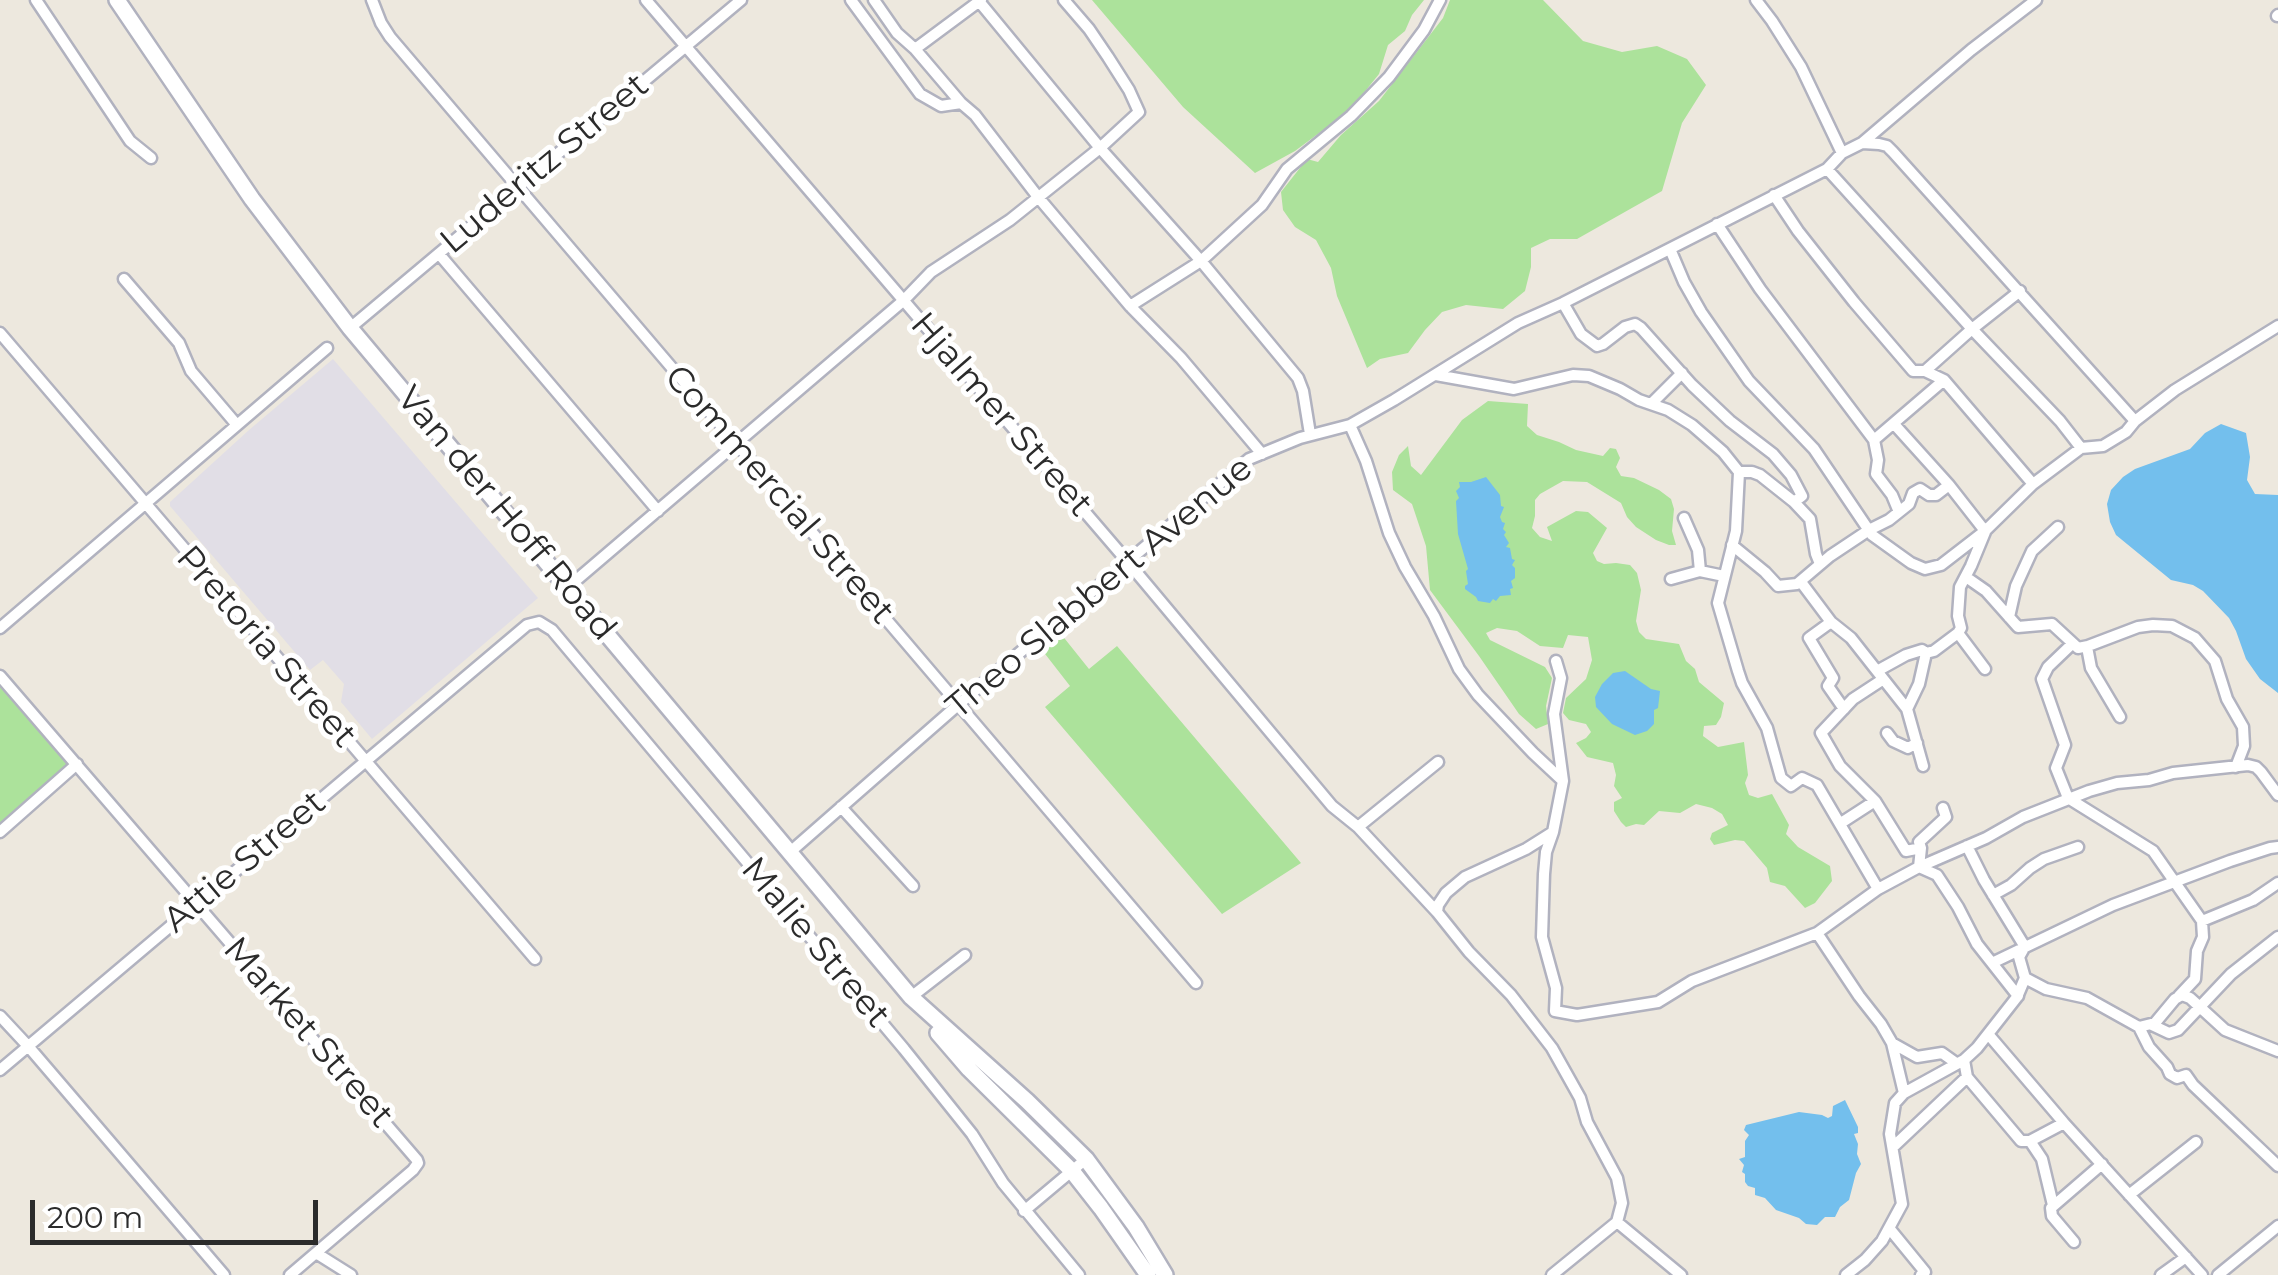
<!DOCTYPE html>
<html>
<head>
<meta charset="utf-8">
<style>
	body { margin:0 }
	#map { position:relative; width:2278px; height:1275px; overflow:hidden; background:#ede8de; font-family:Montserrat,sans-serif }
	canvas { display:block }
	.scale { position:absolute; left:30px; top:1200px; width:288px; height:45px; box-sizing:border-box; border:5px solid #2b2b2b; border-top:0; padding-left:12px; font-size:30px; line-height:35px; white-space:nowrap; color:#2b2b2b; -webkit-text-stroke:8px #fff; paint-order:stroke }
</style>
</head>
<body>
<div id="map">
<canvas width="2278" height="1275"></canvas>
<div class="scale">200 m</div>
</div>
<script>
const c = document.querySelector('canvas').getContext('2d');
c.lineJoin = 'round';
function fill(path, color) { c.fillStyle = color; c.fill(path, 'evenodd'); }
const shape = rows => new Path2D(rows.map(r => 'M' + r).join(''));
function stroke(path, color, width, dash) { c.strokeStyle = color; c.lineWidth = width; c.lineCap = dash ? 'butt' : 'round'; c.setLineDash(dash || []); c.stroke(path); }
function drawText(font, color, halo, rows, align = 'center') {
  c.font = font + ' Montserrat,sans-serif'; c.lineWidth = 10; c.setLineDash([]); c.textBaseline = 'middle'; c.strokeStyle = halo; c.fillStyle = color; for (const [text, x, y, turn = 0] of rows) {
    c.save(); c.translate(x, y); c.rotate((+turn || 0) * Math.PI / 180); c.textAlign = isNaN(turn) ? turn : align; if (halo) c.strokeText(text, 0, 0); c.fillText(text, 0, 0); c.restore();
  }
}
const industrial = shape([
	[333,359,538,598,372,739,341,702,344,684,323,660,310,670,170,506,170,502,249,430]
]);
const green = shape([
	[1092,0,1424,0,1412,15,1405,31,1388,45,1379,74,1350,110,1295,151,1255,173,1183,107],
	[1450,0,1543,0,1583,41,1622,52,1657,46,1687,59,1706,85,1682,123,1662,191,1577,239,1550,239,1531,248,1531,267,1525,291,1503,309,1466,305,1442,312,1425,330,1408,353,1380,359,1367,368,1337,296,1331,268,1316,240,1295,227,1283,210,1281,192,1307,159,1318,162,1341,135,1379,101,1443,18],
	[1488,401,1528,404,1527,426,1537,435,1559,442,1576,450,1603,456,1610,448,1616,449,1620,458,1616,467,1621,476,1634,478,1659,490,1671,499,1674,509,1672,531,1676,545,1669,545,1656,540,1636,527,1627,517,1621,503,1587,482,1563,481,1540,494,1535,500,1535,516,1532,528,1540,537,1552,541,1547,527,1576,511,1588,512,1607,528,1593,553,1597,561,1604,564,1616,563,1630,565,1637,573,1641,590,1636,621,1639,632,1646,639,1679,644,1686,661,1695,669,1699,682,1724,703,1721,717,1716,725,1704,726,1703,736,1718,747,1744,742,1748,775,1745,783,1749,795,1758,798,1772,794,1789,825,1786,834,1798,847,1830,866,1832,881,1815,903,1805,908,1785,886,1770,882,1767,868,1744,841,1735,840,1714,845,1710,839,1712,833,1728,825,1722,814,1712,808,1696,804,1680,813,1659,811,1644,825,1636,824,1626,827,1621,822,1614,811,1614,802,1622,798,1614,786,1616,775,1613,763,1587,757,1576,743,1586,738,1591,732,1586,724,1569,720,1563,713,1566,698,1586,679,1592,660,1588,637,1568,635,1563,648,1540,646,1517,631,1497,628,1486,633,1490,640,1545,667,1552,678,1546,706,1548,724,1536,729,1519,714,1479,656,1430,590,1426,546,1412,504,1393,490,1392,472,1399,455,1408,446,1411,466,1421,475,1462,420],
	[1061,634,1089,669,1117,646,1301,863,1222,914,1045,707,1070,686,1042,650],
	[0,678,68,760,66,768,0,826]
]);
const water = shape([
	[2221,424,2246,433,2250,457,2247,480,2255,494,2278,495,2278,693,2260,679,2246,659,2236,631,2229,618,2203,591,2193,585,2171,580,2116,535,2110,522,2107,504,2111,490,2123,477,2135,469,2190,449,2205,433],
	[1486,477,1500,495,1501,506,1504,507,1500,517,1502,522,1505,523,1503,529,1506,532,1504,535,1509,543,1506,547,1510,548,1512,559,1515,560,1512,565,1515,568,1515,578,1511,581,1513,588,1510,589,1511,595,1500,596,1496,601,1493,599,1490,603,1478,601,1476,597,1465,589,1465,586,1468,584,1466,571,1468,569,1458,534,1456,501,1459,498,1456,491,1460,487,1459,482,1471,482],
	[1625,671,1651,689,1660,691,1658,708,1654,710,1654,724,1647,731,1635,735,1612,724,1596,707,1595,697,1602,684,1613,673],
	[1845,1100,1858,1127,1858,1133,1854,1134,1858,1144,1857,1154,1861,1164,1856,1173,1849,1200,1840,1207,1835,1217,1825,1217,1817,1225,1806,1224,1799,1218,1776,1210,1765,1198,1755,1195,1755,1188,1748,1186,1745,1182,1745,1174,1742,1172,1744,1165,1739,1159,1745,1157,1745,1141,1749,1135,1744,1130,1746,1125,1799,1112,1822,1115,1828,1118,1832,1116,1833,1106]
]);
const minor = shape([
	[36,0,130,141,151,158],
	[372,0,381,23,390,37,1196,983],
	[646,0,1127,561,1332,806,1358,827,1437,912],
	[851,0,920,94,941,106,961,103],
	[874,0,897,33,915,49,961,103,975,115,1038,197,1130,306,1181,358,1262,454],
	[978,0,1100,148,1201,261,1298,378,1303,391,1310,434],
	[1756,0,1772,21,1801,67,1842,153],
	[2277,16,2278,15],
	[915,49,981,0],
	[1862,143,1879,144,1887,146,1893,152,2135,421],
	[1827,169,1972,329,2020,291],
	[1774,195,1798,231,1854,302,1913,371,1925,371,1944,380,2033,484],
	[1717,224,1760,289,1874,440,1878,460,1876,474,1892,495,1899,512],
	[1670,249,1684,282,1701,312,1749,381,1814,449,1872,535,1911,563,1925,569,1941,565,1985,531,2033,484,2081,448,2103,446,2126,432,2135,421,2175,390,2278,326],
	[439,254,658,511],
	[124,279,179,343,191,371,237,425],
	[1563,303,1581,334,1597,346,1603,344,1625,327,1635,324,1641,328,1692,385,1730,421,1773,454,1791,475,1802,496,1794,502],
	[1130,306,1201,261,1262,205,1287,169,1351,116,1389,77,1424,30,1440,0],
	[350,328,741,0],
	[0,333,535,959],
	[1925,371,1972,329,2060,421,2081,448],
	[1436,375,1514,389,1573,375,1589,376,1620,389,1639,400,1668,410,1692,425,1723,452,1739,472,1736,531,1718,603,1738,671,1742,683,1767,728,1781,778,1791,786,1802,778,1817,785,1878,889],
	[1652,403,1682,373],
	[1894,424,1949,485,1985,531],
	[1350,425,1366,461,1389,533,1405,567,1434,616,1459,669,1478,695,1533,753,1563,781],
	[1874,440,1944,380],
	[1739,472,1752,472,1760,475,1794,502,1810,519,1816,554,1820,564],
	[1684,518,1698,550,1700,571],
	[1732,545,1765,572,1778,586,1797,584,1830,556,1869,530,1889,520,1909,504,1913,493,1920,489,1929,495,1936,495,1949,485],
	[1966,577,1986,591,2018,627,2052,624,2078,648,2088,646,2138,627,2153,625,2172,626,2195,638,2215,661,2227,699,2243,727,2244,746,2236,767],
	[1671,579,1700,571,1724,576],
	[1801,582,1831,622,1851,638,1877,671],
	[567,588,903,301,931,272,1010,220,1100,148,1139,112,1129,90,1108,57,1089,29,1064,0],
	[2009,617,2016,586,2032,551,2058,527],
	[1831,622,1809,638,1833,678,1828,686,1844,709],
	[0,628,327,348],
	[1958,633,1985,669],
	[2072,644,2048,667,2042,679,2065,745,2056,768,2068,798,2153,851,2202,921,2253,900,2278,883],
	[2087,647,2091,668,2120,717],
	[1926,653,1919,684,1907,709,1877,671,1906,655,1922,650,1926,653,1934,651,1958,633,1961,628,1958,616,1960,587,1971,566,1985,532],
	[0,676,417,1160,418,1163,413,1170,290,1275],
	[1882,680,1853,699,1821,733,1840,766,1875,801,1906,851,1921,848],
	[1907,709,1923,766],
	[1887,733,1893,741,1908,748,1917,743],
	[841,807,913,886],
	[1943,808,1946,817,1919,842,1921,848,1919,867,1937,875,1958,907,1977,944,1992,963,2113,905,2230,861,2270,848,2278,847],
	[1841,823,1875,801],
	[1358,827,1438,762],
	[0,832,77,764],
	[1553,832,1546,852,1544,874,1542,937,1556,988,1555,1011,1577,1015,1658,1002,1692,981,1817,933,1878,889,1919,867,1986,838,2023,817,2089,791,2117,783,2149,780,2173,773,2248,765,2256,767,2261,772,2278,795],
	[1967,846,1984,880,2025,947],
	[789,853,959,704,1249,459,1300,438,1350,425,1394,400,1518,323,1563,303,1827,169,1842,153,1862,143,1971,50,2036,0],
	[1993,895,2011,885,2030,868,2044,859,2078,847],
	[1817,933,1859,996,1881,1024,1892,1043,1917,1057,1942,1053,1956,1063],
	[2024,948,2019,957,2025,978,2046,989,2087,998,2139,1027,2155,1023,2175,999,2182,995,2190,998,2225,1030,2278,1051],
	[1992,963,2018,996],
	[2179,996,2195,979,2197,951,2203,937,2202,921],
	[911,997,965,955],
	[0,1016,28,1046,224,1275],
	[2152,1025,2169,1033,2178,1030,2231,974,2278,937],
	[2139,1027,2149,1047,2167,1067,2170,1074,2177,1078,2186,1075,2193,1085,2278,1166],
	[1988,1034,2064,1123,2202,1275],
	[1892,1043,1904,1093],
	[1964,1060,1967,1077,2021,1141,2030,1141,2064,1123],
	[0,1070,527,625,539,622,552,630,904,1049,972,1134,1003,1183,1079,1275],
	[2030,1141,2042,1159,2053,1205],
	[1893,1147,1967,1077],
	[2129,1195,2196,1142],
	[1024,1211,1086,1159],
	[1617,1222,1681,1275],
	[1889,1228,1925,1272,1921,1275],
	[2074,1242,2052,1216,2051,1208,2102,1164],
	[316,1253,351,1275],
	[1552,1275,1617,1222,1622,1203,1617,1178,1587,1122,1580,1098,1552,1048,1511,995,1469,952,1437,912,1438,905,1446,893,1465,877,1526,849,1553,832,1563,781,1554,714,1561,678,1556,661],
	[1846,1275,1865,1260,1882,1241,1902,1204,1890,1134,1895,1103,1904,1093,1964,1060,1977,1048,2017,997,2025,978],
	[2161,1275,2186,1257],
	[2218,1275,2278,1226]
]);
const secondary = shape([
	[117,0,252,199,350,328,911,997,1027,1101,1086,1159,1136,1227,1165,1275],
	[938,1033,969,1069,1072,1171,1101,1208,1148,1275]
]);
const streetNames = [
	["Luderitz Street",545,164,-40],
	["Hjalmer Street",1001,415,49],
	["Commercial Street",779,495,49],
	["Van der Hoff Road",506,514,50],
	["Theo Slabbert Avenue",1100,588,-40],
	["Pretoria Street",266,647,49],
	["Attie Street",245,862,-40],
	["Malie Street",815,943,50],
	["Market Street",308,1033,49]
];
fill(industrial, '#e1dee6');
fill(green, '#ace29b');
fill(water, '#73bfed');
stroke(minor, '#b1b2bf', 15);
stroke(secondary, '#b1b2bf', 20);
stroke(minor, '#fff', 10);
stroke(secondary, '#fff', 15);
drawText('35px', '#2b2b2b', '#fff', streetNames);
</script>
</body>
</html>
